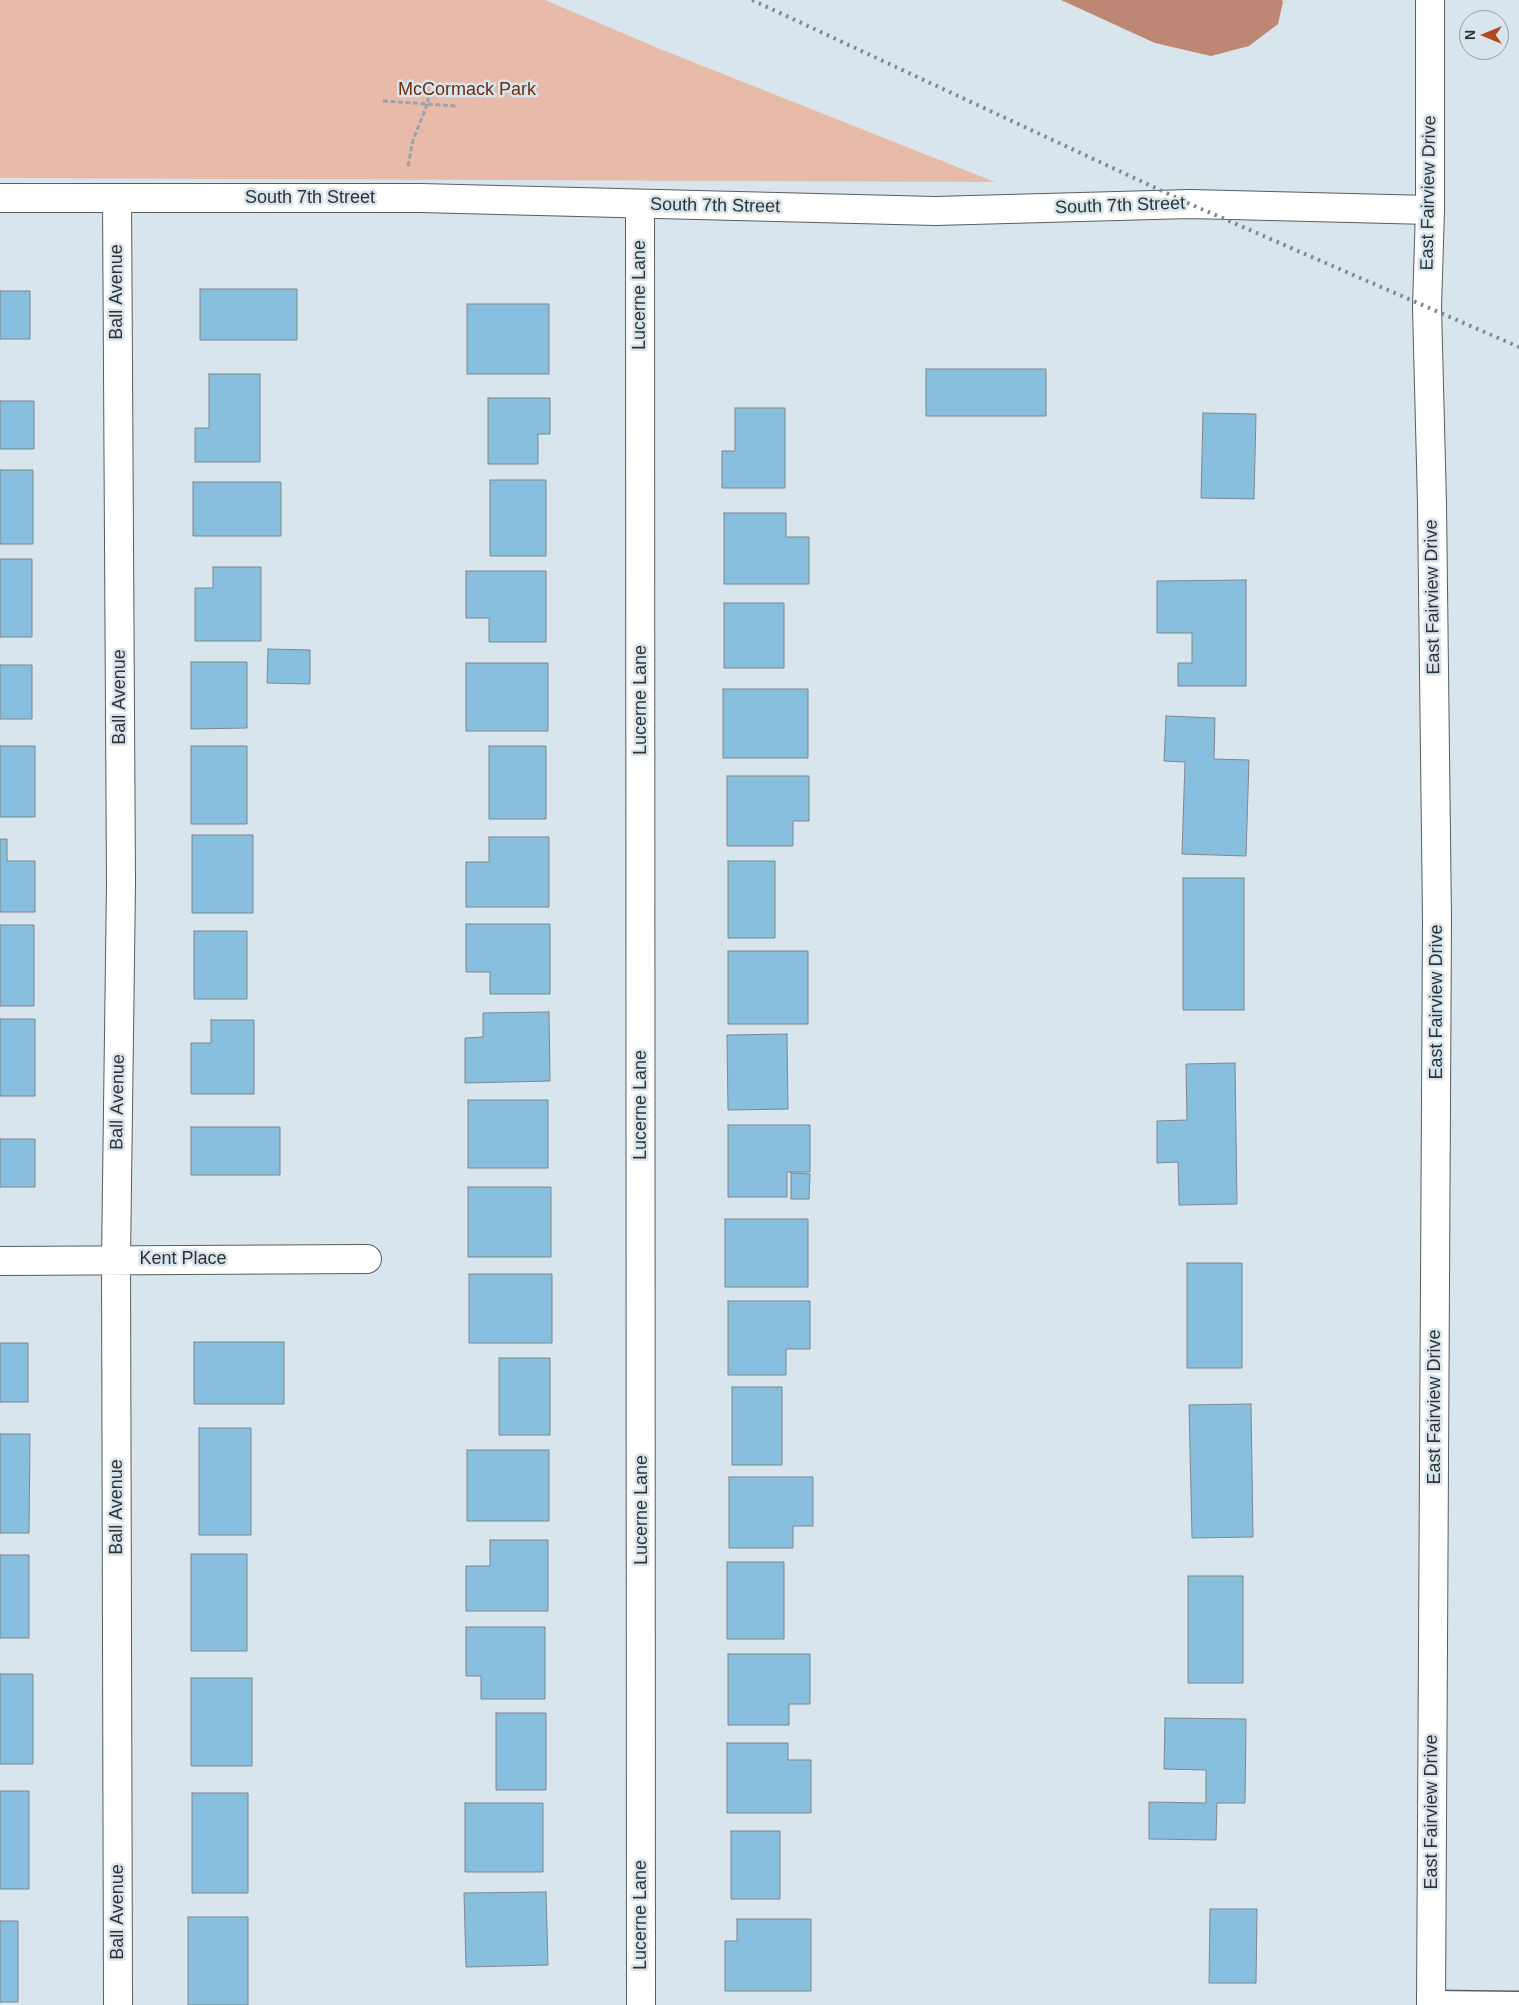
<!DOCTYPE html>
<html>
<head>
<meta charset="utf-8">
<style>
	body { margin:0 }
	#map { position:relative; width:1519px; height:2005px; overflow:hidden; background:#d9e5ec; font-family:Arial,sans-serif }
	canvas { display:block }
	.north { position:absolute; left:1459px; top:10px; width:50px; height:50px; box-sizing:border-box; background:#d9e5ec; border:1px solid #959ea3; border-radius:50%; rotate:270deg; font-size:14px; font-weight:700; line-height:20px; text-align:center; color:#2f3336 }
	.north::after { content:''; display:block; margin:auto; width:18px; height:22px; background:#af491e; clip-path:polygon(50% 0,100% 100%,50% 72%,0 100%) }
</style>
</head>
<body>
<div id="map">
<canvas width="1519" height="2005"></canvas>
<div class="north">N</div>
</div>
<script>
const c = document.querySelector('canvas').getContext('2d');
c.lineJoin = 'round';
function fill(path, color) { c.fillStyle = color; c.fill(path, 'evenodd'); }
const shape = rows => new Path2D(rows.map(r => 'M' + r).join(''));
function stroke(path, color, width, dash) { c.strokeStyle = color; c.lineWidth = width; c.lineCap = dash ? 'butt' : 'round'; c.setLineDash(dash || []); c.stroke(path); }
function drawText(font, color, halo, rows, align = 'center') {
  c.font = font + ' Arial,sans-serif'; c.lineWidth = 5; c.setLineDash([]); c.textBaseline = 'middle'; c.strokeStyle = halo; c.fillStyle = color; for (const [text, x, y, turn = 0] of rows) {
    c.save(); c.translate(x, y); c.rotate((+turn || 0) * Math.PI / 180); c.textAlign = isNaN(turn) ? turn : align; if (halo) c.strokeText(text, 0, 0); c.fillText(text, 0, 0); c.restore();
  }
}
const green = shape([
	[0,0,545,0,660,49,995,182,0,178]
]);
const water = shape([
	[1061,0,1282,0,1283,2,1278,24,1249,46,1211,56,1155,43]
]);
const building = shape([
	[200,289,297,289,297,340,200,340,200,289],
	[0,291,30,291,30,339,0,339,0,291],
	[467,304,549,304,549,374,467,374,467,304],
	[926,369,1046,369,1046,416,926,416,926,369],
	[209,374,260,374,260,462,195,462,195,428,209,428,209,374],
	[488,398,550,398,550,434,538,434,538,464,488,464,488,398],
	[0,401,34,401,34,449,0,449,0,401],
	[735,408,785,408,785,488,722,488,722,451,735,451,735,408],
	[1203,413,1256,414,1254,499,1201,498,1203,413],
	[0,470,33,470,33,544,0,544,0,470],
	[490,480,546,480,546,556,490,556,490,480],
	[193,482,281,482,281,536,193,536,193,482],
	[724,513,786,513,786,537,809,537,809,584,724,584,724,513],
	[0,559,32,559,32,637,0,637,0,559],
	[213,567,261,567,261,641,195,641,195,588,213,588,213,567],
	[466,571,546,571,546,642,489,642,489,618,466,618,466,571],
	[1246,580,1246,686,1178,686,1178,663,1192,663,1192,633,1157,633,1157,581,1246,580],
	[724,603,784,603,784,668,724,668,724,603],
	[268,649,310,650,310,684,267,683,268,649],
	[191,662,247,662,247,728,191,729,191,662],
	[466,663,548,663,548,731,466,731,466,663],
	[0,665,32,665,32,719,0,719,0,665],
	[723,689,808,689,808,758,723,758,723,689],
	[1166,716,1215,718,1214,759,1249,760,1246,856,1182,854,1185,762,1164,761,1166,716],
	[0,746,35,746,35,817,0,817,0,746],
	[191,746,247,746,247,824,191,824,191,746],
	[489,746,546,746,546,819,489,819,489,746],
	[727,776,809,776,809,821,793,821,793,846,727,846,727,776],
	[192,835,253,835,253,913,192,913,192,835],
	[489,837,549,837,549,907,466,907,466,862,489,862,489,837],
	[0,839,7,839,7,861,35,861,35,912,0,912,0,839],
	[728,861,775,861,775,938,728,938,728,861],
	[1183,878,1244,878,1244,1010,1183,1010,1183,878],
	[466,924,550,924,550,994,490,994,490,972,466,972,466,924],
	[0,925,34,925,34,1006,0,1006,0,925],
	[194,931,247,931,247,999,194,999,194,931],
	[728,951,808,951,808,1024,728,1024,728,951],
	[549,1012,550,1081,465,1083,465,1038,483,1037,483,1013,549,1012],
	[0,1019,35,1019,35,1096,0,1096,0,1019],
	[211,1020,254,1020,254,1094,191,1094,191,1043,211,1043,211,1020],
	[787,1034,788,1109,728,1110,727,1035,787,1034],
	[1235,1063,1237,1204,1179,1205,1178,1162,1157,1163,1157,1121,1187,1120,1186,1064,1235,1063],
	[468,1100,548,1100,548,1168,468,1168,468,1100],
	[728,1125,810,1125,810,1172,787,1172,787,1197,728,1197,728,1125],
	[191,1127,280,1127,280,1175,191,1175,191,1127],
	[0,1139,35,1139,35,1187,0,1187,0,1139],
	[791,1173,810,1174,809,1199,791,1199,791,1173],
	[468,1187,551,1187,551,1257,468,1257,468,1187],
	[725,1219,808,1219,808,1287,725,1287,725,1219],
	[1187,1263,1242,1263,1242,1368,1187,1368,1187,1263],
	[469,1274,552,1274,552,1343,469,1343,469,1274],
	[728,1301,810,1301,810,1349,786,1349,786,1375,728,1375,728,1301],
	[194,1342,284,1342,284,1404,194,1404,194,1342],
	[0,1343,28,1343,28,1402,0,1402,0,1343],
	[499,1358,550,1358,550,1435,499,1435,499,1358],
	[732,1387,782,1387,782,1465,732,1465,732,1387],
	[1251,1404,1253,1537,1192,1538,1189,1405,1251,1404],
	[199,1428,251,1428,251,1535,199,1535,199,1428],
	[0,1434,30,1434,29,1533,0,1533,0,1434],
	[467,1450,549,1450,549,1521,467,1521,467,1450],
	[729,1477,813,1477,813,1526,793,1526,793,1548,729,1548,729,1477],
	[490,1540,548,1540,548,1611,466,1611,466,1566,490,1566,490,1540],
	[191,1554,247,1554,247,1651,191,1651,191,1554],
	[0,1555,29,1555,29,1638,0,1638,0,1555],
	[727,1562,784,1562,784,1639,727,1639,727,1562],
	[1188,1576,1243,1576,1243,1683,1188,1683,1188,1576],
	[466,1627,545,1627,545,1699,481,1699,481,1676,466,1676,466,1627],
	[728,1654,810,1654,810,1704,789,1704,789,1725,728,1725,728,1654],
	[0,1674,33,1674,33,1764,0,1764,0,1674],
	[191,1678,252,1678,252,1766,191,1766,191,1678],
	[496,1713,546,1713,546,1790,496,1790,496,1713],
	[1165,1718,1246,1719,1245,1803,1217,1803,1216,1840,1149,1839,1149,1802,1206,1803,1206,1770,1164,1769,1165,1718],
	[727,1743,788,1743,788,1760,811,1760,811,1813,727,1813,727,1743],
	[0,1791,29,1791,29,1889,0,1889,0,1791],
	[192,1793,248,1793,248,1893,192,1893,192,1793],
	[465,1803,543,1803,543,1872,465,1872,465,1803],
	[731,1831,780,1831,780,1899,731,1899,731,1831],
	[546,1892,548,1965,466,1967,464,1893,546,1892],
	[1210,1909,1257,1909,1256,1983,1209,1983,1210,1909],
	[188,1917,248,1917,248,2005,188,2005,188,1917],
	[737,1919,811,1919,811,1991,725,1991,725,1941,737,1941,737,1919],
	[0,1921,18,1921,18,2002,0,2002,0,1921]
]);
const path = shape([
	[383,101,457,106],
	[408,166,413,140,427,105,431,83]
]);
const service = shape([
	[1431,1999,1519,2000]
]);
const minor = shape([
	[0,198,420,198,935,211,1190,204,1430,210],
	[117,198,121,884,116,1259,118,2005],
	[640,204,641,2005],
	[0,1261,367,1259]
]);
const tertiary = shape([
	[1430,0,1430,210,1427,307,1432,504,1437,920,1431,2005]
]);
const rail = shape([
	[752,0,1190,204,1519,347]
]);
const parkNames = [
	["McCormack Park",467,90]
];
const streetNames = [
	["East Fairview Drive",1429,193,-89],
	["South 7th Street",310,198],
	["South 7th Street",715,206,1],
	["South 7th Street",1120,206,-2],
	["Ball Avenue",117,292,-90],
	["Lucerne Lane",640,295,-90],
	["East Fairview Drive",1433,597,-91],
	["Ball Avenue",120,697,-90],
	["Lucerne Lane",641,700,-90],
	["East Fairview Drive",1437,1002,-90],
	["Ball Avenue",118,1102,-89],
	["Lucerne Lane",641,1105,-90],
	["Kent Place",183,1259],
	["East Fairview Drive",1435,1407,-90],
	["Ball Avenue",117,1507,-90],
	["Lucerne Lane",642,1510,-90],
	["East Fairview Drive",1432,1812,-90],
	["Ball Avenue",118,1912,-90],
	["Lucerne Lane",641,1915,-90]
];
fill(green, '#e7baa9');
fill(water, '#be8773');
fill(building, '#88bfdf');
stroke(building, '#7d888e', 1);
stroke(service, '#555f65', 19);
stroke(minor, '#555f65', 30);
stroke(tertiary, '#555f65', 30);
stroke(path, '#9aa3a9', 3, [5, 2.5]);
stroke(service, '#fff', 16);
stroke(minor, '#fff', 28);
stroke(tertiary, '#fff', 28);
stroke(rail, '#7f878c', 4, [2.5, 5]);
drawText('18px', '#6f2c0f', '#d9e5ec', parkNames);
drawText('18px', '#2f3336', '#d9e5ec', streetNames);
</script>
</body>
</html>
